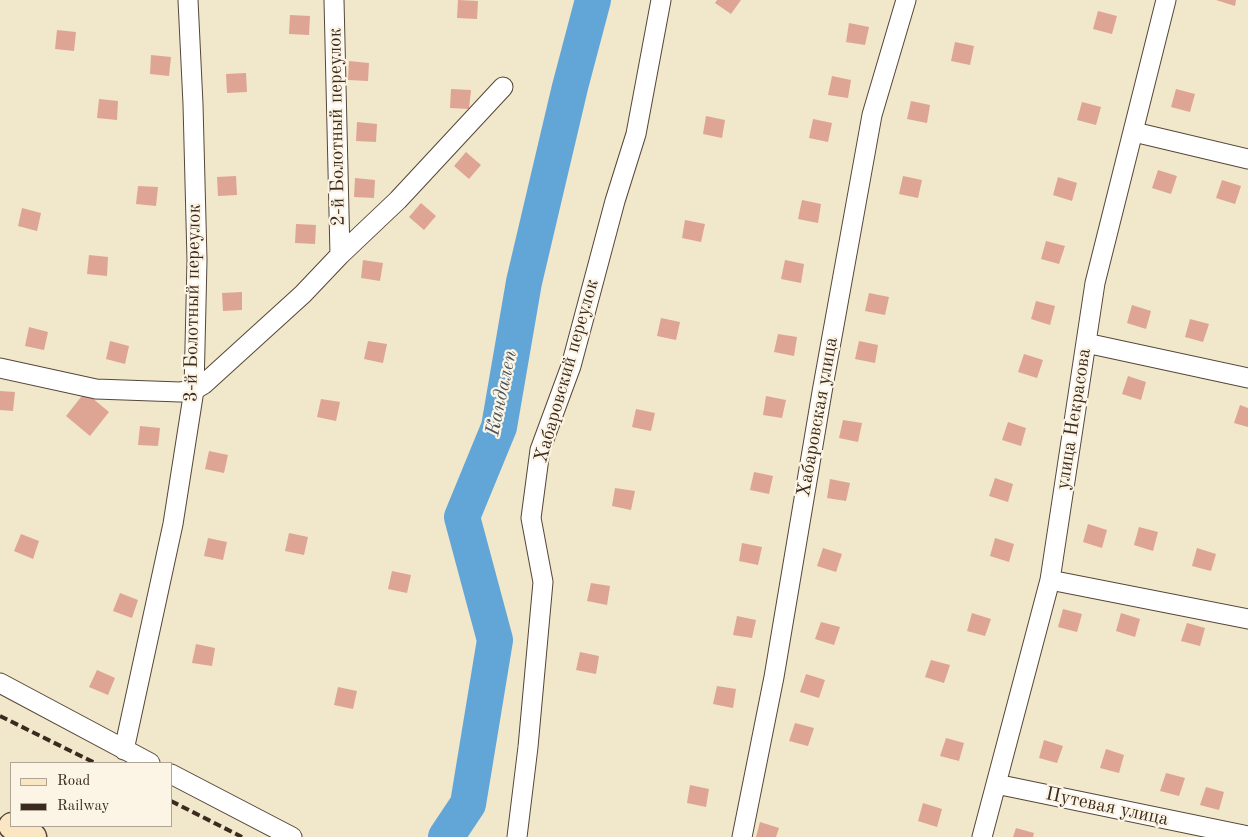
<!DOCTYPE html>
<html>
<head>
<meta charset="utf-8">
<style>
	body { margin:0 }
	#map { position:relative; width:1248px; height:837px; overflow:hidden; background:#f1e7ca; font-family:"Old Standard TT",serif }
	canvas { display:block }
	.legend { position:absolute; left:10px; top:762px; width:162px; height:65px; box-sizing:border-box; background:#fcf5e5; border:1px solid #afa495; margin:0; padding:6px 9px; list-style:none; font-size:15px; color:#3b2a1e }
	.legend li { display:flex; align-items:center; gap:10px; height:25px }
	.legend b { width:25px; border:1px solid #afa495 }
</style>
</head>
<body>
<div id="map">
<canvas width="1248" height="837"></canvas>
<ul class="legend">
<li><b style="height:6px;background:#fbe6c4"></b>Road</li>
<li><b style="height:6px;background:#3b2a1e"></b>Railway</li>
</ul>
</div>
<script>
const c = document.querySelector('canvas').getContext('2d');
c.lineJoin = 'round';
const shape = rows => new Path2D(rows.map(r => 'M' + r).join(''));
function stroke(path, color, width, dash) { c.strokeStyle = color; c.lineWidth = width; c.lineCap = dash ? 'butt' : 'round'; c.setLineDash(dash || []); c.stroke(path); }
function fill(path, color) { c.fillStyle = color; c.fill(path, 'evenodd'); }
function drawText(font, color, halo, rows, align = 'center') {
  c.font = font + ' "Old Standard TT",serif'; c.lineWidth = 4.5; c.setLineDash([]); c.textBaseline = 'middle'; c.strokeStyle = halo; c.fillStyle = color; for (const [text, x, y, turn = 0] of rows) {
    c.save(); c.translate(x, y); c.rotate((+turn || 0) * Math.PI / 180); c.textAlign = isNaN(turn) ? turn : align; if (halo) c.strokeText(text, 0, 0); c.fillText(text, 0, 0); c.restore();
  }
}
const river = shape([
	[446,837,468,804,495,640,462,517,499,427,524,282,570,87,593,0]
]);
const building = shape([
	[458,0,478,1,477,19,457,18],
	[717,0,741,0,731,14,715,3],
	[1216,0,1236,0,1235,6],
	[1098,11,1117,16,1112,34,1093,29],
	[290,15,310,16,309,35,289,34],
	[849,23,869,27,865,45,846,42],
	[57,30,76,32,74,51,55,49],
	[955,42,974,46,970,65,951,61],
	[151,55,171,57,169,76,150,74],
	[349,61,369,63,368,81,348,80],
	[246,73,247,92,227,93,226,74],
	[832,76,851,80,848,98,828,95],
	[451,89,471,90,469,109,450,108],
	[1176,89,1195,94,1190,112,1171,107],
	[99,99,118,101,117,120,97,118],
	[911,101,930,105,927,123,907,119],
	[1082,102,1101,107,1096,125,1077,120],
	[706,116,725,120,722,138,703,134],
	[813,119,832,123,828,142,809,138],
	[357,122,377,124,376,142,356,141],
	[466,152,481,165,469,179,454,166],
	[1158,170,1177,176,1171,194,1152,188],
	[236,176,237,195,218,196,217,177],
	[903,176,922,180,918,198,899,194],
	[1058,177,1077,183,1072,201,1053,195],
	[355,178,375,180,374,198,354,197],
	[1222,180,1241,186,1235,204,1216,198],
	[138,186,158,187,156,206,136,204],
	[802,200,821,204,818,223,798,219],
	[421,203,436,216,424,230,409,217],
	[22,208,41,213,37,231,18,226],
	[685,220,705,224,701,242,682,238],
	[296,224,316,225,315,244,295,243],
	[1046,241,1065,246,1059,264,1041,259],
	[89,255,108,257,107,276,87,274],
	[363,260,383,263,380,281,361,278],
	[785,260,804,264,801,283,781,279],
	[242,292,242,310,223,311,222,293],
	[869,293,889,297,885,315,865,311],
	[1036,301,1055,306,1050,325,1031,319],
	[1132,305,1151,311,1146,329,1127,323],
	[661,318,680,322,676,340,657,336],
	[1190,319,1209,324,1203,342,1185,337],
	[29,327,48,332,44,350,25,346],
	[778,334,797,337,794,356,774,352],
	[110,341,129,346,125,364,106,359],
	[368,341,387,344,383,363,364,359],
	[859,341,878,345,875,363,855,359],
	[1024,354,1043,360,1037,378,1018,372],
	[1128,376,1146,382,1141,400,1122,394],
	[0,391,15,392,13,411,0,410],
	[85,392,109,412,90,436,66,416],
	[766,396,786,400,782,418,763,415],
	[321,399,340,402,336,421,317,417],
	[1240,405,1248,408,1248,427,1234,423],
	[636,409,655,413,651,431,632,427],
	[843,420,862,423,858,442,839,438],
	[1008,422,1026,428,1021,446,1002,440],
	[140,426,160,428,158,446,138,445],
	[209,451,228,455,224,473,205,469],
	[754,472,773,476,769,494,750,490],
	[995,478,1013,484,1008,502,989,496],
	[830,479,850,483,846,501,827,498],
	[615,488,635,491,631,510,612,506],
	[1088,524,1107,530,1102,548,1083,542],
	[1139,527,1158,532,1153,551,1134,545],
	[289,533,308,537,304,555,285,551],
	[21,534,39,541,33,559,14,551],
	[208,538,227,542,223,560,204,556],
	[995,538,1014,544,1009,562,990,556],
	[742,543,762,547,758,565,739,561],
	[823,548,842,554,836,572,817,566],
	[1197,548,1216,554,1211,571,1192,566],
	[392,571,411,575,407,593,388,589],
	[591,583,610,586,607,605,587,601],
	[120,593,138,600,132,618,113,611],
	[1063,609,1082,614,1077,632,1058,627],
	[972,613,991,619,985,636,967,631],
	[1121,613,1140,619,1135,637,1116,631],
	[737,616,756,620,752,638,733,635],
	[821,622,840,627,834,645,815,639],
	[1187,623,1205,628,1200,646,1181,641],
	[196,644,215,648,212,666,192,663],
	[580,652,599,656,596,674,576,670],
	[931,660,950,665,944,683,925,677],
	[97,670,115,678,108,695,89,687],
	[806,674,825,680,819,698,800,692],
	[717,686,736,689,733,708,713,704],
	[338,687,357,691,353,709,334,705],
	[795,723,814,728,808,746,789,741],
	[946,738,964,743,959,761,940,756],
	[1044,740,1063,746,1057,763,1039,758],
	[1106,749,1124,755,1119,773,1100,768],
	[1166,773,1185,778,1179,796,1160,791],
	[690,785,709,789,706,807,687,803],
	[1206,787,1224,792,1219,810,1200,805],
	[923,803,942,809,937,827,918,821],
	[760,822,779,828,776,837,756,837],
	[1016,828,1034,833,1033,837,1013,837]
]);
const street = shape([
	[334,0,340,255],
	[1134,132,1248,159],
	[1086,343,1248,378],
	[0,368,96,389,180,392,194,390,204,384,303,294,340,255,398,200,503,87],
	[1050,580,1248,619],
	[0,683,150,763],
	[124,750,173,524,194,390,197,260,193,104,188,0],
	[171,774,292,837],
	[996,784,1248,836],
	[517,837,528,747,543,582,531,518,540,450,571,366,615,201,636,134,661,0],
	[742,837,774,677,822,392,872,115,906,0],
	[982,837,1050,580,1095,283,1166,0]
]);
const secondary = shape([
	[12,826,33,837]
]);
const rail = shape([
	[0,716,95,763],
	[171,801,242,837]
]);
const streetNames = [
	["2-й Болотный переулок",337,127,-91],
	["3-й Болотный переулок",193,303,-89],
	["Хабаровский переулок",567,371,-74],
	["Хабаровская улица",818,417,-80],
	["улица Некрасова",1074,419,-81],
	["Путевая улица",1107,807,12]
];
const waterNames = [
	["Кандалеп",502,393,-78]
];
stroke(river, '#62a6d7', 36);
fill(building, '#dea594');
stroke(street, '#564638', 21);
stroke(secondary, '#564638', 29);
stroke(street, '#fff', 19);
stroke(secondary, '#fbe6c4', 26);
stroke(rail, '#3b2a1e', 4, [8, 4]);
drawText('19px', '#3b2a1e', '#fcf5e5', streetNames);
drawText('italic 20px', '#49555f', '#fcf5e5', waterNames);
</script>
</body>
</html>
